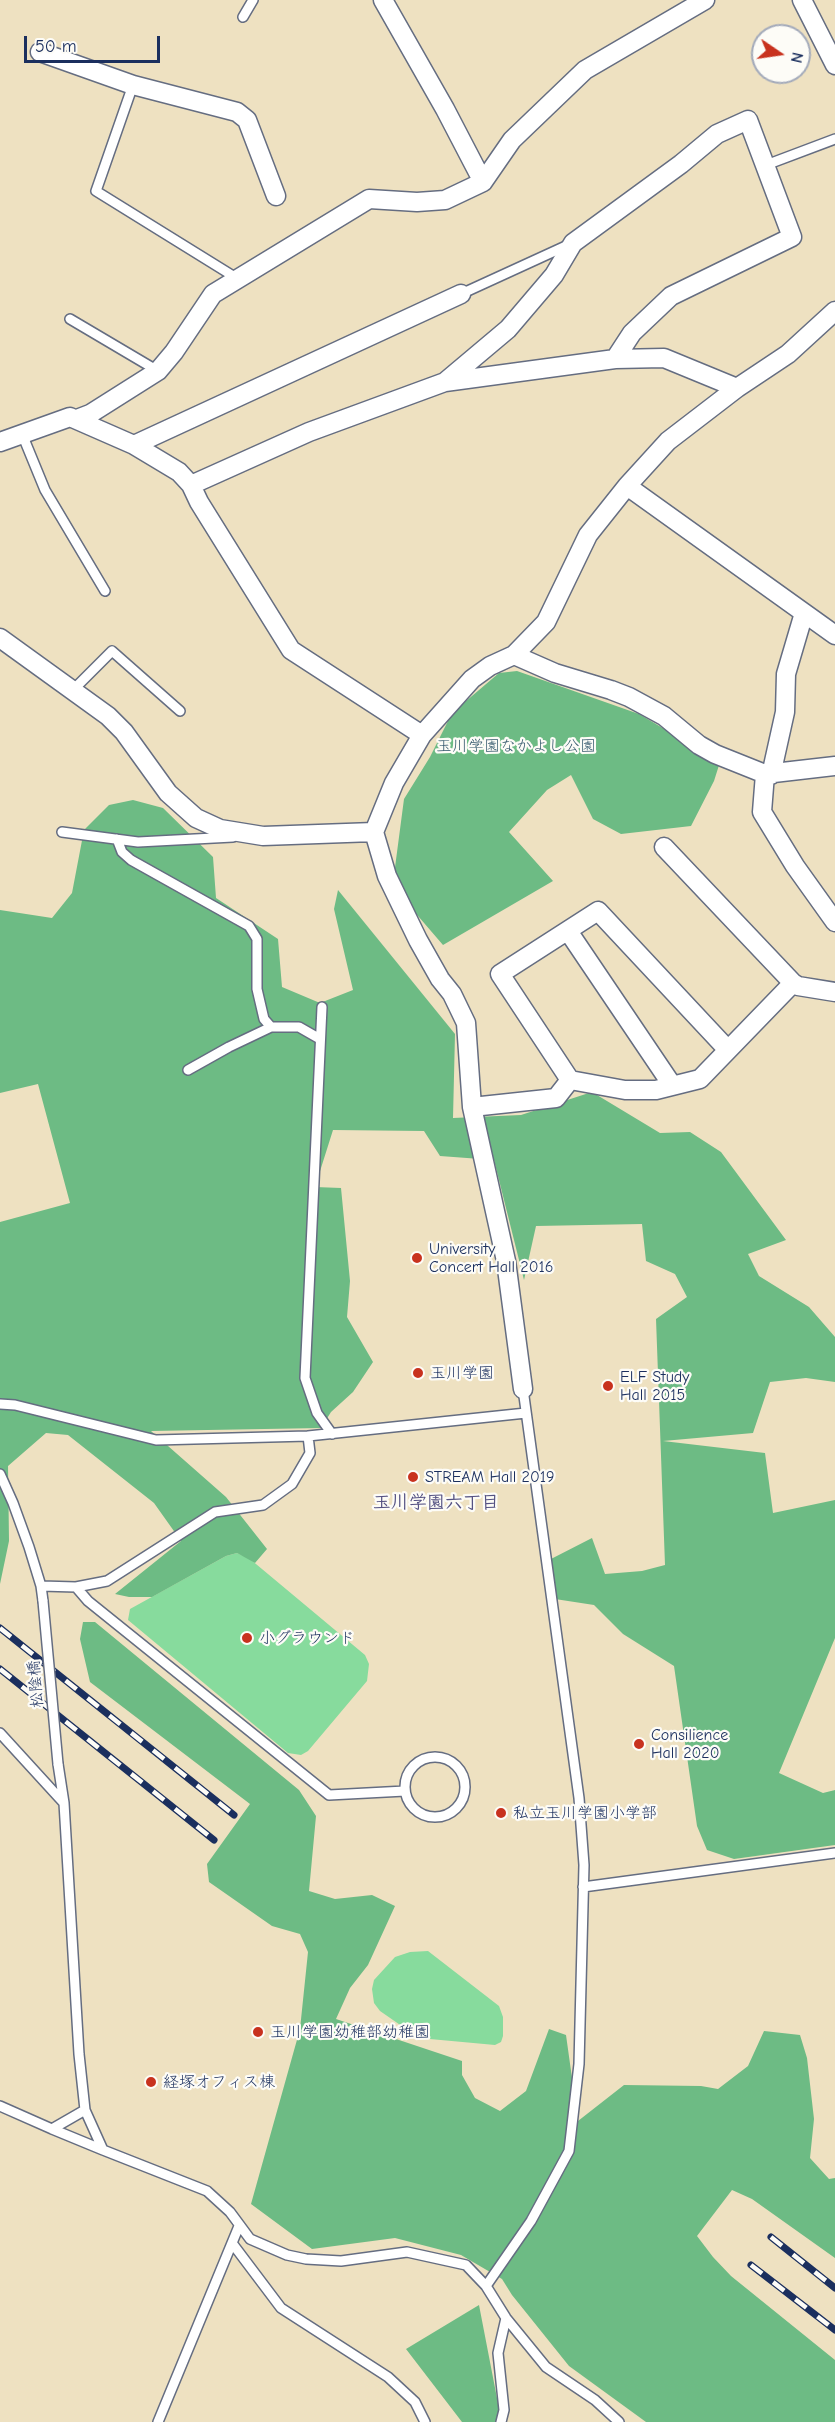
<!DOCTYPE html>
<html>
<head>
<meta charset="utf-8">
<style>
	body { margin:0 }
	#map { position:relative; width:835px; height:2422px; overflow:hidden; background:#eee1c1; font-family:"Comic Neue",sans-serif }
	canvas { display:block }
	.north { position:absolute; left:751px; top:24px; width:60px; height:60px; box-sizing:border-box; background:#fdfcf7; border:2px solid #a3aaba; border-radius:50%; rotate:103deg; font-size:16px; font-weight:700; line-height:24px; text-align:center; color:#1b2f5e }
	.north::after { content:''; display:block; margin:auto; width:21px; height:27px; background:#c8321e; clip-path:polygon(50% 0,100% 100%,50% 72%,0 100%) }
	.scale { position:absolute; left:24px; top:36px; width:136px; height:27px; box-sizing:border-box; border:3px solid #1b2f5e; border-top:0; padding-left:8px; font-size:18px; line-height:21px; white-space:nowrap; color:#1b2f5e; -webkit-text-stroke:4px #fdfcf7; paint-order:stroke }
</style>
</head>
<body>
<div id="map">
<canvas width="835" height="2422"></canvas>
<div class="north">N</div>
<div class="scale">50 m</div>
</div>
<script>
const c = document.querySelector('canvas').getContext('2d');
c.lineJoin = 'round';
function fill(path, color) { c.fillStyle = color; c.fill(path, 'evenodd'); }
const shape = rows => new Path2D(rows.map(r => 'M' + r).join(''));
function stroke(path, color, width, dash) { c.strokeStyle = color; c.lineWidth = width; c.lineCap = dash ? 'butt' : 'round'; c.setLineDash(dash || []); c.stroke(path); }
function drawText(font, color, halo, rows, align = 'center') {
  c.font = font + ' "Comic Neue","Klee One",sans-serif'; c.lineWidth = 4.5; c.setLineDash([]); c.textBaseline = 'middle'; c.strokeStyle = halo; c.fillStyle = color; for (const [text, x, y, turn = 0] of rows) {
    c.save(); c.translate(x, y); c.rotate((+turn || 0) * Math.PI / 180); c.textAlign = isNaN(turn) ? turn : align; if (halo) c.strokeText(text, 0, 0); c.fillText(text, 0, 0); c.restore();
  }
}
const green = shape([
	[237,1553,250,1559,365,1655,369,1664,367,1681,308,1751,301,1755,288,1753,128,1620,130,1609,226,1556],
	[428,1951,499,2006,503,2017,503,2036,501,2042,495,2045,419,2038,380,2011,374,2003,372,1989,374,1980,395,1957,410,1952]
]);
const forest = shape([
	[517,671,639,714,720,762,714,781,691,826,621,834,593,819,571,775,547,790,509,832,553,881,443,945,412,909,402,886,394,875,404,799,430,757,452,713,499,673],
	[133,800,163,808,213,857,216,898,278,939,282,987,320,1003,353,990,334,909,338,890,455,1034,453,1118,521,1115,592,1092,660,1133,690,1132,721,1152,786,1240,748,1254,759,1276,809,1307,835,1337,835,1382,806,1378,770,1382,753,1433,663,1441,765,1453,773,1513,835,1500,835,1638,779,1773,823,1793,835,1790,835,1845,734,1859,707,1850,697,1826,674,1666,623,1634,594,1605,555,1599,551,1559,592,1538,605,1574,642,1571,665,1565,656,1319,687,1297,675,1274,646,1261,642,1224,536,1226,524,1280,494,1160,440,1156,424,1131,333,1130,315,1187,341,1188,350,1281,347,1317,373,1362,353,1392,331,1412,321,1428,151,1431,226,1497,267,1549,255,1563,237,1553,226,1556,152,1597,129,1597,115,1594,181,1541,154,1503,68,1435,46,1433,8,1466,9,1541,0,1584,0,1222,70,1203,38,1084,0,1093,0,910,52,918,72,893,84,830,109,805],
	[83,1622,95,1622,299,1790,316,1816,309,1891,335,1899,372,1895,395,1906,368,1965,350,1988,336,2019,462,2061,462,2075,475,2098,500,2111,526,2091,549,2029,566,2035,578,2121,624,2085,701,2086,718,2089,748,2066,764,2031,800,2035,807,2058,814,2119,810,2158,829,2179,835,2178,835,2258,752,2199,732,2190,697,2236,713,2257,731,2276,835,2360,835,2422,646,2422,569,2366,512,2295,502,2279,461,2255,395,2238,312,2249,251,2204,300,2029,308,1952,300,1934,272,1926,209,1882,207,1864,250,1804,90,1682,80,1639],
	[479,2305,501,2419,501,2422,462,2422,406,2349]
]);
const lane = shape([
	[243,17,253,0],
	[133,85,96,191,238,279],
	[766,165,835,139],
	[461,294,568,245],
	[70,319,158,371],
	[22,434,45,490,105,591],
	[74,689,112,651,180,711],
	[62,832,138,842,233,837],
	[117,839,122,852,131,860,249,926,257,939,257,989,264,1019,271,1027],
	[322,1007,305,1378,317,1413,332,1434],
	[188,1070,229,1047,271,1027,299,1027,320,1039],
	[0,1404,15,1405,156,1440,308,1436,526,1413],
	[0,1474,13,1503,29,1547,41,1586,43,1601],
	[41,1586,76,1587,107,1581,215,1512,263,1505,292,1484,310,1453,308,1436],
	[76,1587,88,1601,329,1795,405,1791],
	[0,1733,63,1802],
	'405 1787a30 30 0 1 1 60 0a30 30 0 1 1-60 0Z',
	[58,1764,64,1803,79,2054,85,2110],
	[583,1887,835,1853],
	[0,2106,52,2129,85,2110,103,2150,207,2191,230,2212,250,2239,287,2255,306,2259,341,2261,407,2252,466,2265,486,2286,506,2318,546,2367,595,2400,619,2422],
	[52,2129,103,2150],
	[232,2243,281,2308,388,2377,415,2402,425,2422],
	[486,2286,531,2221,569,2151,579,2064,584,1865,579,1798,523,1389],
	[158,2422,239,2226],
	[501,2422,504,2410,498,2353,506,2318]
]);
const street = shape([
	[383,0,445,109,483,182],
	[802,0,835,65],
	[40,52,133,85,237,112,247,120,276,196],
	[445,382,508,329,554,275,573,243,681,164,717,134,748,120,792,237,671,296,632,333,615,359],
	[77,419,90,414,158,371,174,352,213,294,369,199,417,202,445,200,483,182,512,140,585,70,705,0],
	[0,442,70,417,134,445,179,472,191,485,199,502,291,650,422,735],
	[134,445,461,294],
	[191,485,309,432,445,382,615,359,664,358,737,388],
	[627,486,835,635],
	[0,638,108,716,124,732,168,793,196,818,220,829,263,836,374,832],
	[514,655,555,673,611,690,629,697,664,716,699,745,715,754,765,774,835,766],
	[765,774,762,812,795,866,835,922],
	[771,775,785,712,786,674,804,613],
	[664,847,793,983,798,986,835,992],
	[568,931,672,1085],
	[570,1080,500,974,598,911,728,1050],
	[472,1107,556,1098,570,1080,625,1090,656,1090,700,1079,793,983],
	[523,1389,506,1261,472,1107,466,1023,452,994,440,979,418,940,387,876,374,832,394,783,422,735,472,679,490,666,514,655,546,622,588,535,627,486,668,441,737,388,788,354,835,311]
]);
const rail = shape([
	[0,1628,234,1815],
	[0,1669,214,1840],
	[771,2237,835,2288],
	[751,2265,835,2330]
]);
const laneBridge = shape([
	[43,1601,58,1764]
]);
const markers = [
	[417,1258,6,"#c8321e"],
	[418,1373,6,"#c8321e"],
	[608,1386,6,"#c8321e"],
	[413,1477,6,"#c8321e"],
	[247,1638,6,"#c8321e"],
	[639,1744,6,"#c8321e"],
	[501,1813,6,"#c8321e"],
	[258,2032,6,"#c8321e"],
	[151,2082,6,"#c8321e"]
];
const parkNames = [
	["玉川学園なかよし公園",516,746]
];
const poiNames = [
	["University",429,1249],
	["Concert Hall 2016",429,1267],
	["玉川学園",430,1373],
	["ELF Study",620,1377],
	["Hall 2015",620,1395],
	["STREAM Hall 2019",425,1477],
	["小グラウンド",259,1638],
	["Consilience",651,1735],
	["Hall 2020",651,1753],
	["私立玉川学園小学部",513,1813],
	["玉川学園幼稚部幼稚園",270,2032],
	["経塚オフィス棟",163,2082]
];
const streetNames = [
	["松陰橋",36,1684,-95]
];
const neighbourhoodNames = [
	["玉川学園六丁目",436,1503]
];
fill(green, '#87db9d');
fill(forest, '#6dbb84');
stroke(lane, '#656d81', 12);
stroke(street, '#656d81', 21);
stroke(lane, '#fff', 9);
stroke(street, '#fff', 18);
stroke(rail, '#1b2f5e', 7);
stroke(rail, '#fdfcf7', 4.5, [14]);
stroke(laneBridge, '#656d81', 12, []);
stroke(laneBridge, '#fff', 9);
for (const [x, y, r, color] of markers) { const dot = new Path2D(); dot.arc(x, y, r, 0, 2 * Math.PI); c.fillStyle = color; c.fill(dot); stroke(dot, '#fdfcf7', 2); }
drawText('16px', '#365a6e', '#fdfcf7', parkNames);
drawText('16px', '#1b2f5e', '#fdfcf7', poiNames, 'left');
drawText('16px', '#1b2f5e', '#fdfcf7', streetNames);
drawText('bold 18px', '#555283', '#fdfcf7', neighbourhoodNames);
</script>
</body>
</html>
